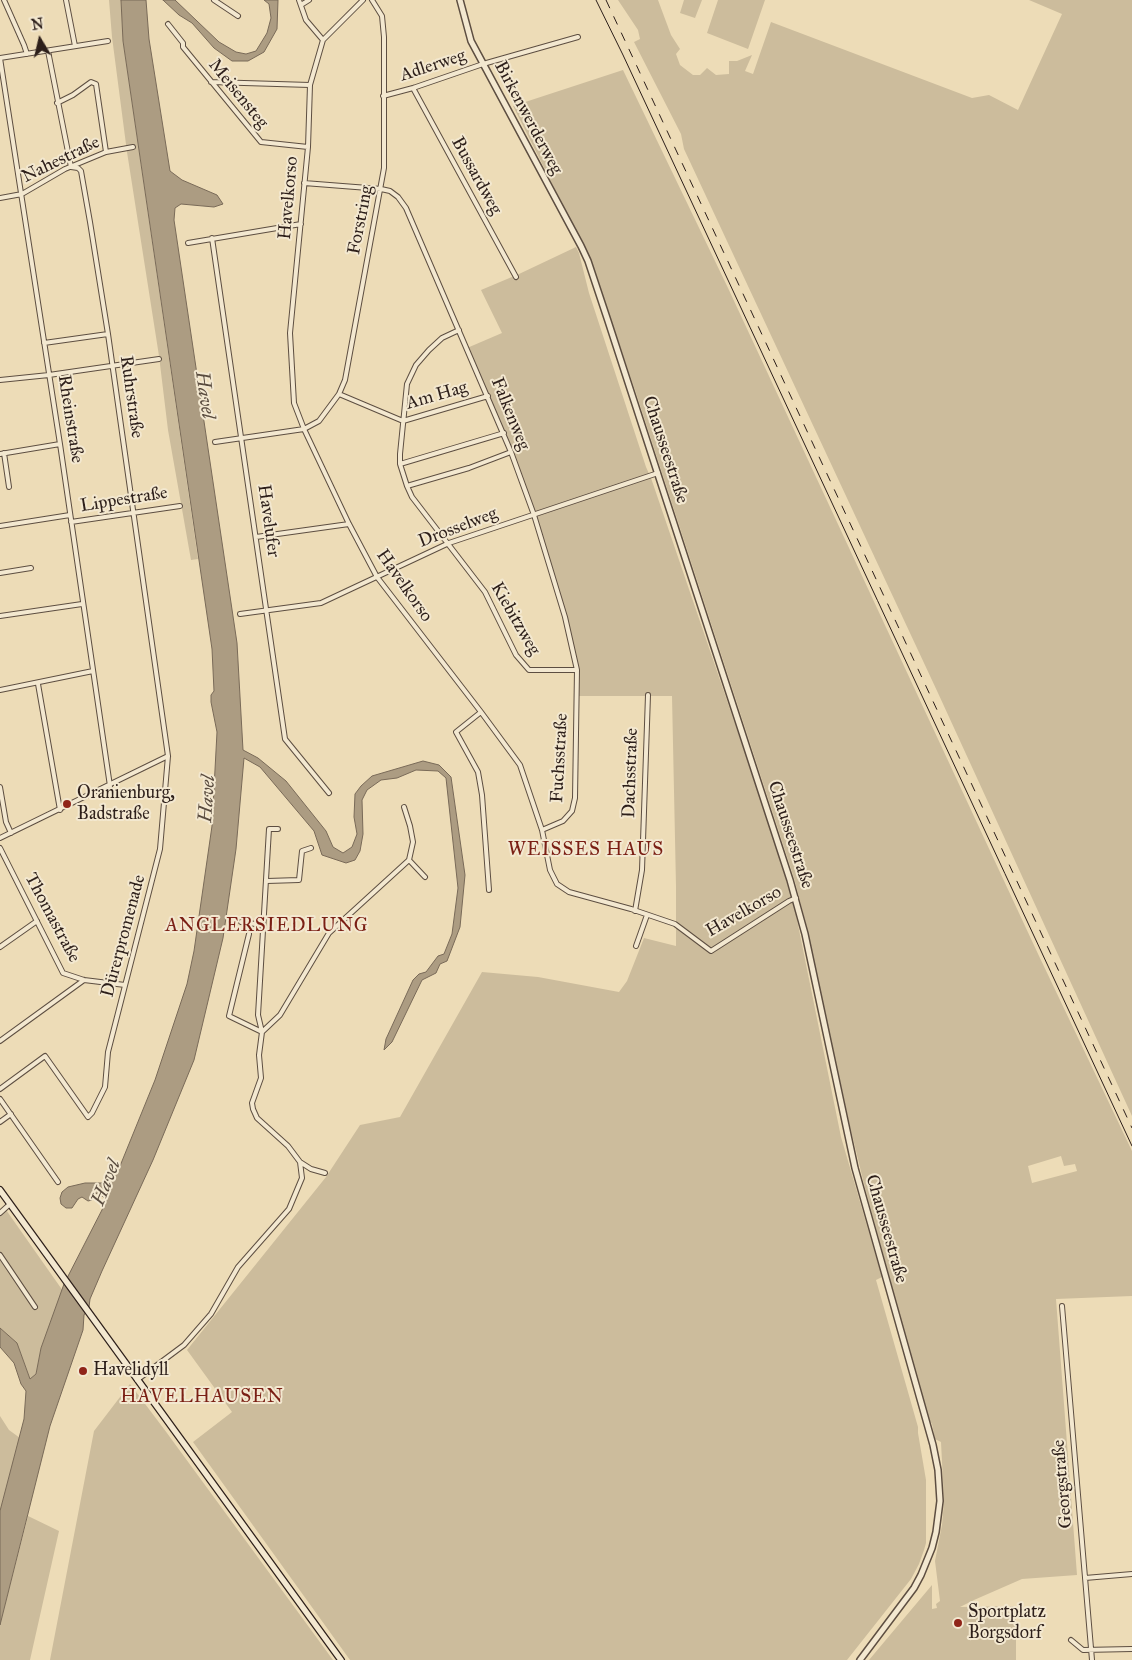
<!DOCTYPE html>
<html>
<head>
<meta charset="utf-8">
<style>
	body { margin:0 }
	#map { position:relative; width:1132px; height:1660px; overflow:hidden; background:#eddcb7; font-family:"IM FELL Great Primer",serif }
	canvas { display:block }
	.north { position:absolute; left:15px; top:15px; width:50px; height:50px; -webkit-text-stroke:4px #f3e8d0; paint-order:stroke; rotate:351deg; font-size:14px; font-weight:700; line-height:20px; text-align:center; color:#2d1f1a }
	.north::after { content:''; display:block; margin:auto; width:18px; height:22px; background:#2d1f1a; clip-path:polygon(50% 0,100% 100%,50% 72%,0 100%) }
</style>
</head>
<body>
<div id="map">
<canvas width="1132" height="1660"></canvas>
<div class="north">N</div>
</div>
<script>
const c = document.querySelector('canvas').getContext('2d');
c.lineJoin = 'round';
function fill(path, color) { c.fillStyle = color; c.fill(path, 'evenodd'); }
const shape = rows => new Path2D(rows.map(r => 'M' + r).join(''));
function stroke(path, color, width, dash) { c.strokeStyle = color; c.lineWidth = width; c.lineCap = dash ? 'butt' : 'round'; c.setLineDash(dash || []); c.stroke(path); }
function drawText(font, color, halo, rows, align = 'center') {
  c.font = font + ' "IM FELL Great Primer",serif'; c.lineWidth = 4; c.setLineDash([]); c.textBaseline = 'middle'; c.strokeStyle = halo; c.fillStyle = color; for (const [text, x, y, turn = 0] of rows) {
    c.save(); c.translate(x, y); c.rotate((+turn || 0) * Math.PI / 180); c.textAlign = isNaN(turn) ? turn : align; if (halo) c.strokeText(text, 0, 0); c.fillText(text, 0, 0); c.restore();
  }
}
const green = shape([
	[109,0,121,0,123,41,198,559,191,560,168,430,159,356,127,152,112,37],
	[618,0,658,0,671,35,680,49,676,54,680,65,693,75,700,75,707,68,716,75,729,74,729,61,737,61,752,55,745,71,753,74,771,22,972,98,989,95,1018,110,1062,14,1029,0,1132,0,1132,1116,938,693,684,149,681,134,634,42,640,39,638,30],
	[684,0,702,0,695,18,680,13],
	[718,0,765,0,748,49,707,33],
	[623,70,728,288,1039,956,1132,1151,1132,1296,1056,1299,1077,1575,1022,1579,974,1600,960,1607,1016,1606,1016,1660,869,1660,932,1585,932,1609,937,1608,936,1604,940,1601,935,1561,942,1525,944,1502,941,1442,935,1439,932,1424,928,1418,865,1188,849,1122,806,924,794,878,636,393,590,259,513,106],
	[1061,1156,1064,1166,1075,1164,1077,1171,1032,1183,1028,1166],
	[576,247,579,253,589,293,646,467,651,478,761,800,794,905,841,1137,882,1277,876,1280,918,1427,918,1433,926,1480,926,1543,924,1550,919,1564,911,1579,847,1660,350,1660,193,1442,232,1412,187,1350,326,1177,360,1125,400,1117,482,972,538,977,619,992,627,981,644,938,676,946,676,886,672,696,578,696,577,670,565,617,534,515,511,452,467,348,502,333,481,290,519,274],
	[4,1207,63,1291,41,1348,36,1374,30,1379,17,1343,0,1328,0,1210],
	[130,1384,164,1429,333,1660,50,1660,94,1431],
	[0,1416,9,1430,20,1438,0,1511],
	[28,1516,59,1531,30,1660,0,1660,0,1625]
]);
const water = shape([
	[121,0,146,0,149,39,170,171,182,180,217,195,223,204,214,207,181,204,175,208,174,220,237,643,243,750,258,758,286,781,326,831,333,847,343,853,352,847,357,834,354,817,355,794,361,786,372,776,423,761,439,765,451,777,465,875,460,927,447,961,440,964,436,973,422,980,392,1042,384,1050,386,1039,413,980,419,974,426,972,438,956,444,954,452,934,458,888,446,778,438,771,416,770,397,778,381,780,367,790,362,800,363,834,360,851,355,860,346,863,322,855,314,831,260,767,244,758,236,849,223,938,194,1060,153,1160,102,1271,90,1299,89,1307,84,1315,83,1330,50,1426,0,1625,0,1511,24,1419,26,1391,21,1384,14,1363,0,1347,0,1328,17,1343,30,1379,36,1374,41,1348,64,1284,105,1204,105,1198,100,1195,95,1193,93,1196,92,1200,88,1201,82,1197,78,1199,72,1208,66,1208,61,1204,60,1198,62,1192,68,1187,85,1183,106,1183,111,1180,120,1166,155,1080,187,984,194,951,212,826,217,732,211,702,211,695,214,691,212,649,123,41,121,0],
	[163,0,175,0,219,42,236,52,246,54,256,51,267,33,271,18,269,4,264,0,278,0,277,29,264,52,248,61,232,61,214,48,192,23,179,15,163,0]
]);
const minor = shape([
	[4,0,24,45,27,54],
	[66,0,75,46],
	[214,0,238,16],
	[299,0,306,20,323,40],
	[363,0,323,40,310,85,308,147,290,333,294,403,304,429,349,524,377,577,481,712,520,765,542,830,550,870,557,884,569,892,631,909,675,924,711,951,789,901,796,898],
	[301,5,309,0],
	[168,24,183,43,183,47,261,142,308,147],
	[0,58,60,444,110,786],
	[0,58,108,41],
	[211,82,310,85],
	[413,88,516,277],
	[383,96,413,88,483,64,578,37],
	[57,103,73,95,91,82,96,84,106,152],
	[304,183,381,189,390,191,398,197,406,208,511,452,534,515,565,617,577,670,575,798,572,811,563,821,542,830],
	[0,198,22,194,65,169,106,152,133,147],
	[212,238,285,739,329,793],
	[188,243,301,224],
	[459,330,442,338,429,350,416,365,407,384,400,454,400,464,407,486,412,497,485,592,516,655,529,670,577,670],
	[44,343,108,334],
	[0,380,49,375,159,359],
	[339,394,403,421,488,396],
	[215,442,304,429,319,421,339,394,345,380,384,168,384,37,382,16,372,0],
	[4,453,9,487],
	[0,454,60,444],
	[400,464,504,433],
	[407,486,469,468,511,452],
	[71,522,180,506],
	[0,526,70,515],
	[256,537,349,524],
	[0,573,31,568],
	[240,614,321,603,449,543,658,473],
	[0,616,82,604],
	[38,684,60,810],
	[0,690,93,671],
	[481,712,456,732,478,772,482,795,489,890],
	[0,787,6,822,11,833],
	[0,838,168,756],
	[0,848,63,973,84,980,125,985],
	[409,860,425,877],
	[267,881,299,880,302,851,311,848],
	[635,911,642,870,648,695],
	[241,922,263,925],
	[249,934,229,1016,262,1032,280,1015,329,933,409,860,413,842,410,826,404,807],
	[636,946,647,915],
	[0,947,37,921],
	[0,1041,84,980],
	[0,1089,45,1056,88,1117,92,1113,105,1087,108,1052,160,849,168,756,108,334,90,222,81,171,78,168,71,167,48,51],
	[0,1099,58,1182],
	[0,1122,11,1114],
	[300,1162,311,1169,325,1173],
	[0,1213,10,1204],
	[0,1255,35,1307],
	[1062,1306,1092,1660],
	[137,1380,184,1345,211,1314,238,1267,289,1209,302,1178,300,1162,288,1146,257,1118,253,1109,252,1103,261,1078,259,1055,262,1032,258,1015,269,829,278,829],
	[1085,1578,1132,1574],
	[1071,1640,1083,1650,1132,1649]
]);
const tertiary = shape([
	[460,0,471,41,581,246,588,261,608,321,790,880,805,934,855,1168,933,1445,938,1470,940,1501,936,1532,932,1548,921,1575,914,1588,860,1660]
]);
const secondary = shape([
	[0,1190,341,1660]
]);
const tram = shape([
	[596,0,623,55,1132,1146]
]);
const rail = shape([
	[606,0,1132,1128]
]);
const markers = [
	[67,804,5,"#8f2418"],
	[83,1371,5,"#8f2418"],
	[958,1623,5,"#8f2418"]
];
const streetNames = [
	["Adlerweg",433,66,-18],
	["Meisensteg",238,94,51],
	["Birkenwerderweg",528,118,62],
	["Nahestraße",61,160,-26],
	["Bussardweg",476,176,61],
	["Havelkorso",289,198,-85],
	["Forstring",361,220,-79],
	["Am Hag",437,396,-16],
	["Ruhrstraße",131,397,82],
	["Falkenweg",510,414,68],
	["Rheinstraße",70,419,81],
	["Chausseestraße",665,450,72],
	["Lippestraße",124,500,-9],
	["Havelufer",268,521,82],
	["Drosselweg",458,528,-21],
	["Havelkorso",404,586,55],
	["Kiebitzweg",515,619,60],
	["Fuchsstraße",560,758,-87],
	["Dachsstraße",631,773,-88],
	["Chausseestraße",790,835,72],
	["Havelkorso",744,912,-30],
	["Thomastraße",52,918,62],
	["Dürerpromenade",124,936,-75],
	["Chausseestraße",886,1229,74],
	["Georgstraße",1063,1484,-95]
];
const poiNames = [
	["Oranienburg,",77,794],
	["Badstraße",77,815],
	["Havelidyll",93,1371],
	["Sportplatz",968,1613],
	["Borgsdorf",968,1634]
];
const waterNames = [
	["Havel",204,395,82],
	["Havel",208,799,-86],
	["Havel",107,1183,-68]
];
const neighbourhoodNames = [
	["WEISSES HAUS",586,850],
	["ANGLERSIEDLUNG",267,926],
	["HAVELHAUSEN",202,1397]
];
fill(green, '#ccbc9c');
fill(water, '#ac9c82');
stroke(water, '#796a58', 1);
stroke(minor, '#5d4e41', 6);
stroke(tertiary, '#5d4e41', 8);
stroke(secondary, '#2d1f1a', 8);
stroke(minor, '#f3e8d0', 4);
stroke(tertiary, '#f3e8d0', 5);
stroke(secondary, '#f3e8d0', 5.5);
stroke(tram, '#2d1f1a', 1);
stroke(rail, '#2d1f1a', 1, [9, 9]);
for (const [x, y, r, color] of markers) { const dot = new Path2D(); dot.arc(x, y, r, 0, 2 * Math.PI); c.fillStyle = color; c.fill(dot); stroke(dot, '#f3e8d0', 2); }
drawText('18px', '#2d1f1a', '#f3e8d0', streetNames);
drawText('18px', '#2d1f1a', '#f3e8d0', poiNames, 'left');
drawText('italic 19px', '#594b3e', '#f3e8d0', waterNames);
c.letterSpacing = '1px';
drawText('19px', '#7a1f14', '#f3e8d0', neighbourhoodNames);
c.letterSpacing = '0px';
</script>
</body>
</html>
